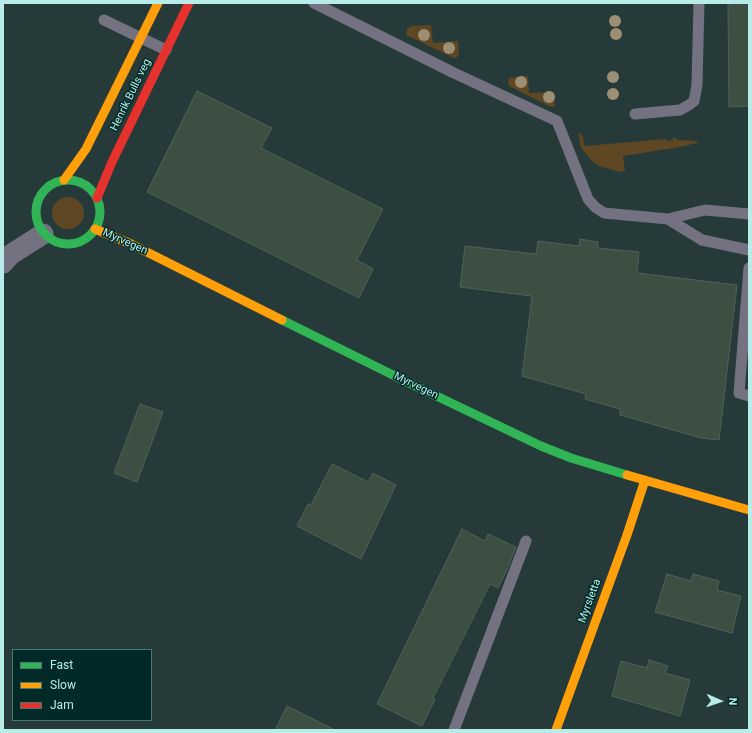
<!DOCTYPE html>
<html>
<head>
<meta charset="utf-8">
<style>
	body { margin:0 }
	#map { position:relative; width:752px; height:733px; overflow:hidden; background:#253a39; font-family:Roboto,sans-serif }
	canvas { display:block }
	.frame { position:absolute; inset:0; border:4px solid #b7ece9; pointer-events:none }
	.legend { position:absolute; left:12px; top:649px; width:140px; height:72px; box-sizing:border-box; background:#002927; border:1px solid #497775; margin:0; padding:5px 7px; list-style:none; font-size:12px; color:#b7ece9 }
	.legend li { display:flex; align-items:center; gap:8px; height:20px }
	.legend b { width:20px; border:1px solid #497775 }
	.north { position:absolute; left:700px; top:681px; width:40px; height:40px; -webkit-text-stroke:3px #002927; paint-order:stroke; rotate:92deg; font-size:11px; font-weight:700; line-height:16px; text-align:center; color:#b7ece9 }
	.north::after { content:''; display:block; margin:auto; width:14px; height:18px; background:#b7ece9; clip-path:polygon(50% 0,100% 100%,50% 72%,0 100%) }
</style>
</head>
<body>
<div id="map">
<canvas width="752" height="733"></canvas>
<div class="frame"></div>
<ul class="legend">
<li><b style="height:5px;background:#30b455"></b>Fast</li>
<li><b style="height:5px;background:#ff9f0a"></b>Slow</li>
<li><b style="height:5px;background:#e5322d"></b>Jam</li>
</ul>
<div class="north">N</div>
</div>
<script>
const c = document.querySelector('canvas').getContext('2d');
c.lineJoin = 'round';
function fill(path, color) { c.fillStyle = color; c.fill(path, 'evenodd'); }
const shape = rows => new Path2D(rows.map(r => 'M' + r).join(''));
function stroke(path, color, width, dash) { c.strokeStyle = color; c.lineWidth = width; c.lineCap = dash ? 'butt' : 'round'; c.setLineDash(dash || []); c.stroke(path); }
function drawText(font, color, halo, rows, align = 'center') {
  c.font = font + ' Roboto,sans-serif'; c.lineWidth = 3; c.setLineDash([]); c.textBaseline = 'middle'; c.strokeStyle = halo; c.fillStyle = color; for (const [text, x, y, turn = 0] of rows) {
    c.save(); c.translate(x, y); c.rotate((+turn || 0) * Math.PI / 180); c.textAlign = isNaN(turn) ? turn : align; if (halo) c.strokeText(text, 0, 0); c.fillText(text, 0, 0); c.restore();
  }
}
const green = shape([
	[431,25,433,43,458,41,459,55,456,58,454,58,406,35,407,29,411,26],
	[528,76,529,93,554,92,555,106,554,107,549,106,509,86,508,81,509,78],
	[579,132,583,136,584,146,666,139,667,141,672,140,674,137,678,140,698,141,697,143,680,147,623,156,625,171,620,172,599,166,591,160,580,146],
	'52 213a16 16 0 1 1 32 0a16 16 0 1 1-32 0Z'
]);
const building = shape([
	[728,3,749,3,749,106,729,107,728,3],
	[197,91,272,128,261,148,383,209,357,260,373,269,359,298,147,192,197,91],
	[580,239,598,242,598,248,639,252,637,273,737,285,719,440,701,438,620,415,620,409,585,399,586,394,522,376,532,296,460,287,465,246,536,254,538,241,579,246,580,239],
	[140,404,163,412,137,482,114,473,140,404],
	[332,464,368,482,373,473,396,485,361,559,297,526,308,504,311,505,332,464],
	[462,529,485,541,488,534,516,547,507,570,498,588,490,584,433,698,435,699,422,726,377,704,462,529],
	[667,574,691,581,693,574,719,581,717,590,741,596,732,633,655,612,667,574],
	[649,660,668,666,665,673,690,680,680,716,612,696,621,661,647,668,649,660],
	[287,706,335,730,275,730,287,706]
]);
const lane = shape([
	[314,3,454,73,557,121,588,199,595,207,604,213,668,219,702,240,749,250],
	[104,20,166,50],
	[635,114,680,110,689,105,694,101,697,85,699,3],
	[668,219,705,210,749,214],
	[749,268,739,393,749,396],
	[454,730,526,541]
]);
const street = shape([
	[3,263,10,255,43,234]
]);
const fast = shape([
	'36 212a32 32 0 1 1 64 0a32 32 0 1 1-64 0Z',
	[282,320,403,380,541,446,571,458,627,475]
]);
const slow = shape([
	[64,180,86,149,158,3],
	[95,229,131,244,282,320],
	[627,475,749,510],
	[556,730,627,535,645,480]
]);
const jam = shape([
	[97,198,112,162,189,3]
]);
const trees = [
	[615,21],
	[616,34],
	[424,35],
	[449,48],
	[613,77],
	[521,82],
	[613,94],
	[549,97]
];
const streetNames = [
	["Henrik Bulls veg",131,95,-64],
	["Myrvegen",125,242,24],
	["Myrvegen",416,386,26],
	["Myrsletta",590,601,-70]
];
fill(green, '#5f4723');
fill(building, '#3c4f42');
stroke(building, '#4e6357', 1);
stroke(lane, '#747180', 11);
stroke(street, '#747180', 21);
stroke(fast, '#30b455', 9);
stroke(slow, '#ff9f0a', 9);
stroke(jam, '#e5322d', 9);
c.fillStyle = '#9c8f74';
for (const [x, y] of trees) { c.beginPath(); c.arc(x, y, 6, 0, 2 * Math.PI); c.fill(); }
drawText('11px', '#b7ece9', '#002927', streetNames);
</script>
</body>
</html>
